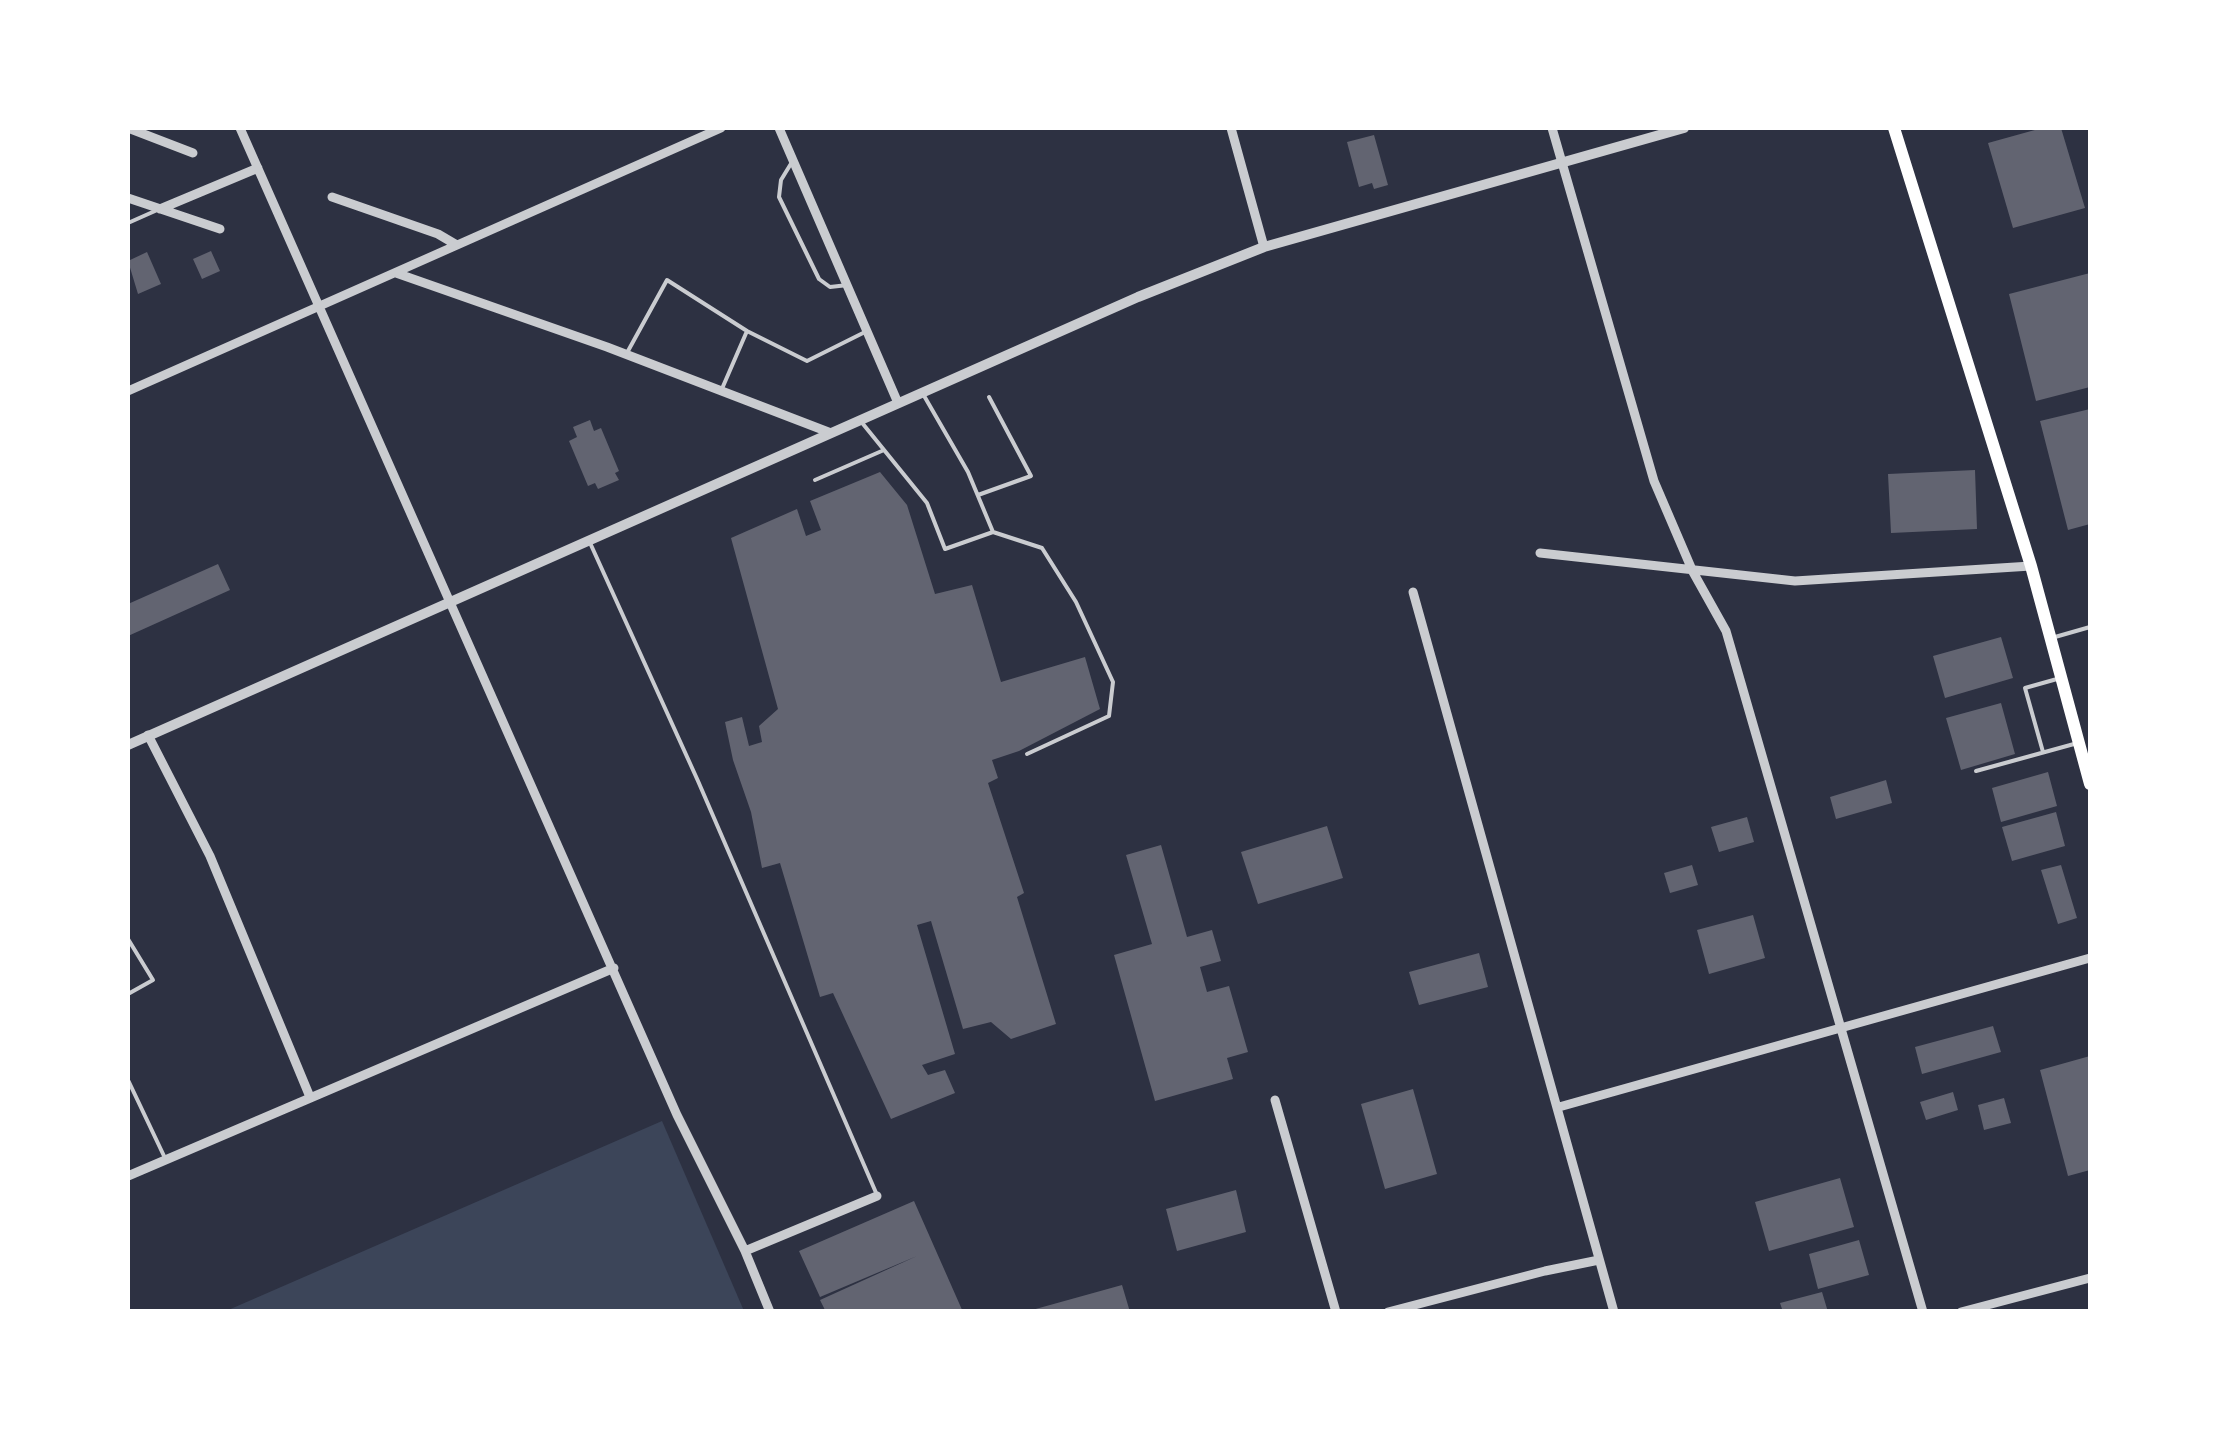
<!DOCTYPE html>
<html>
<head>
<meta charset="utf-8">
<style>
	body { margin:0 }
	#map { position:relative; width:2218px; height:1439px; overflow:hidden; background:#2d3142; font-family:"Fira Sans",sans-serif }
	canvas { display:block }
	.frame { position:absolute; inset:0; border:130px solid #fff; pointer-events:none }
</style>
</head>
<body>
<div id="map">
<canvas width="2218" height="1439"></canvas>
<div class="frame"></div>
</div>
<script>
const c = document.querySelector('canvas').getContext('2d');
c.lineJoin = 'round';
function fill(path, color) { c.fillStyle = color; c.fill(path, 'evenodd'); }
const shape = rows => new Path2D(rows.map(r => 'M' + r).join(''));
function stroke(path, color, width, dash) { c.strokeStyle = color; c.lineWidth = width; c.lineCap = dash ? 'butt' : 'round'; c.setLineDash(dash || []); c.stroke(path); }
const green = shape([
	[662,1121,744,1311,226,1311]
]);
const building = shape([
	[2042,128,2061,128,2085,208,2013,228,1988,143],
	[1374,135,1388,185,1374,189,1372,183,1359,187,1347,142],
	[211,251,220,271,202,279,193,259],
	[147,252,161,284,138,294,128,261],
	[2090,273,2090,387,2036,401,2009,294],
	[2090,409,2090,524,2068,530,2040,421],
	[590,420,594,431,601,428,619,471,615,473,619,480,598,489,595,483,588,486,569,441,577,437,573,427],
	[1975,470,1977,529,1891,533,1888,474],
	[880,472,907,505,935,594,972,585,1001,682,1085,657,1100,709,1019,751,992,760,998,778,988,783,1024,893,1017,897,1056,1024,1011,1039,991,1022,963,1029,931,921,917,925,955,1054,922,1065,928,1075,945,1070,955,1093,891,1119,833,993,820,997,780,863,762,868,751,812,733,760,725,722,742,717,749,746,762,742,759,726,778,709,731,538,797,509,806,536,821,530,810,501],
	[218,564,230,590,128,636,128,604],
	[2001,637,2013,678,1945,698,1933,656],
	[2001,703,2015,754,1961,770,1946,718],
	[2048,772,2057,806,2001,822,1992,788],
	[1886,780,1892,803,1836,819,1830,797],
	[2056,812,2065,846,2012,861,2002,827],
	[1747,817,1754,842,1719,852,1711,827],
	[1327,826,1343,878,1258,904,1241,852],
	[1161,845,1187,937,1212,930,1221,961,1200,967,1207,992,1229,986,1248,1052,1227,1058,1233,1079,1155,1101,1114,955,1152,944,1126,855],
	[1692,865,1698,885,1670,893,1664,873],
	[2061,865,2077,918,2058,924,2041,870],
	[1753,915,1765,958,1709,974,1697,930],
	[1479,953,1488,987,1419,1005,1409,972],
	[1993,1026,2001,1052,1922,1074,1915,1047],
	[2090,1056,2090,1170,2068,1176,2040,1070],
	[1413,1089,1437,1174,1385,1189,1361,1104],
	[1953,1092,1958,1110,1926,1120,1920,1102],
	[2004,1098,2011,1123,1984,1130,1978,1105],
	[1840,1178,1854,1227,1769,1251,1755,1202],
	[1236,1190,1246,1232,1177,1251,1166,1209],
	[914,1201,963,1312,826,1312,820,1300,917,1256,820,1297,799,1251],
	[1859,1240,1869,1275,1818,1289,1809,1254],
	[1122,1285,1130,1312,1032,1312,1032,1310],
	[1822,1292,1828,1312,1783,1312,1780,1303]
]);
const service = shape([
	[792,162,781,180,779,197,819,279,830,287,848,285],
	[128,223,155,211],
	[628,351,667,280,747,331,807,361,867,331],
	[721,391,747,331],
	[923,394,968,472,993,532],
	[863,424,927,503,945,549,993,532,1042,548,1076,602,1113,682,1109,716,1027,754],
	[815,480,884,450],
	[978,495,1031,476,989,397],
	[591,545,698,781,877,1195],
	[2055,637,2090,627],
	[2043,752,2025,688,2057,679],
	[1976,771,2074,744],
	[128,939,153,980,128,994],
	[128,1080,164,1156]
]);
const minor = shape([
	[128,128,193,153],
	[240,128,677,1115,745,1251,770,1312],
	[779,128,898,403],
	[1231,128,1264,247],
	[1552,128,1654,481,1693,572,1726,631,1923,1312],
	[332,197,438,234,455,244],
	[128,198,220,229],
	[160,209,258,168],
	[396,273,607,347,831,433],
	[128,391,721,128],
	[1540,553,1795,581,2031,566],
	[1413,592,1614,1312],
	[148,735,210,856,310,1097],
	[1275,1100,1336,1312],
	[1559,1107,2090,958],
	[128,1176,614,968],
	[745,1251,877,1196],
	[1388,1312,1545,1271,1599,1260],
	[1961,1312,2090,1278]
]);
const tertiary = shape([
	[128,745,1138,297,1264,247,1684,128]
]);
const primary = shape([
	[1894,128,2031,566,2090,784]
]);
fill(green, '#3c4559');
fill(building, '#626471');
stroke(service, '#caccd0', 4);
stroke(minor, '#caccd0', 9);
stroke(tertiary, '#caccd0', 10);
stroke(primary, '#fff', 12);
</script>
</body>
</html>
